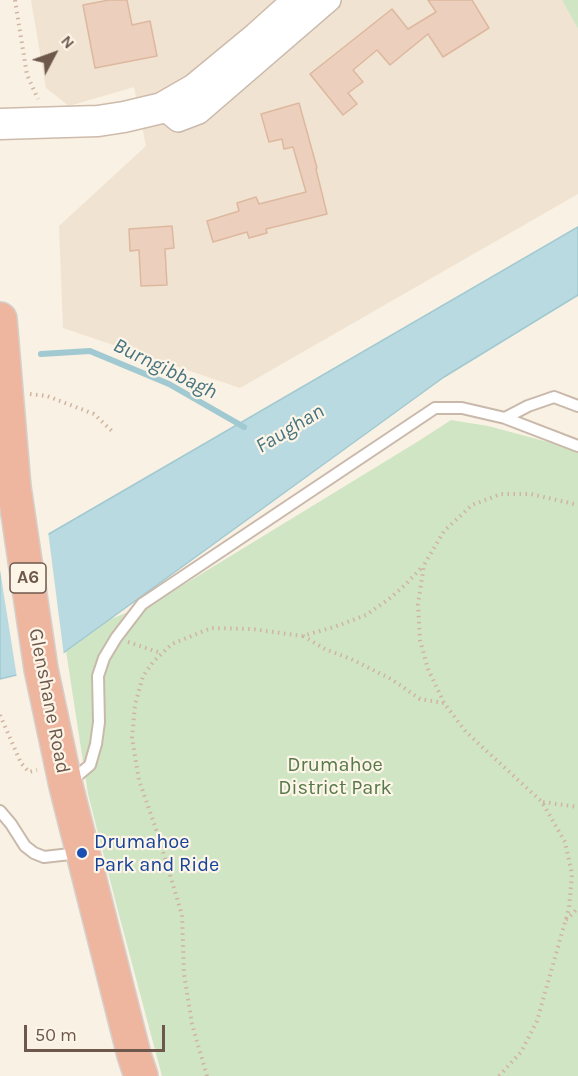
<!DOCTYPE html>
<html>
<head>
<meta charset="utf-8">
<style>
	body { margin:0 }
	#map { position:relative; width:578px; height:1076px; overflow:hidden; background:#f9f1e3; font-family:Karla,sans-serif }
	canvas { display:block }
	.north { position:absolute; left:24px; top:24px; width:60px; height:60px; -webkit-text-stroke:4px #fdf5e8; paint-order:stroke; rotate:49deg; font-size:16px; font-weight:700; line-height:24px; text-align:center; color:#6e584c }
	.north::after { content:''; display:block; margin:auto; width:21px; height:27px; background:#6e584c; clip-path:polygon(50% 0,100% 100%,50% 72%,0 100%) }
	.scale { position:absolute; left:24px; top:1025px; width:141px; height:27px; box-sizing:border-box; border:3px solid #6e584c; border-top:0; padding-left:8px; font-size:18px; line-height:21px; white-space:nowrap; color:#6e584c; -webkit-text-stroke:4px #fdf5e8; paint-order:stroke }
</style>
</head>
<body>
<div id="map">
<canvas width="578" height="1076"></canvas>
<div class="north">N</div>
<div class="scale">50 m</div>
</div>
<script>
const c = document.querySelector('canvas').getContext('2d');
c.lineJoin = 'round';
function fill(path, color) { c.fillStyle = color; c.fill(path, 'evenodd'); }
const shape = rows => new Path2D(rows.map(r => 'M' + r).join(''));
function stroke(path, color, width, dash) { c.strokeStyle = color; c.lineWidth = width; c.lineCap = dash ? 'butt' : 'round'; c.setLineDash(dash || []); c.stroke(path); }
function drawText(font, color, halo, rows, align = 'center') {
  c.font = font + ' Karla,sans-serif'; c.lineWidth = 4.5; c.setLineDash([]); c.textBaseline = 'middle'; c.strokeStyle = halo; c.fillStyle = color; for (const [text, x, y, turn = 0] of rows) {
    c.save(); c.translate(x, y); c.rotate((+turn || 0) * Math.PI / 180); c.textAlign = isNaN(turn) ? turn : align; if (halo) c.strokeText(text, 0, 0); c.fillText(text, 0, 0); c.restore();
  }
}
const residential = shape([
	[31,0,562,0,578,29,578,194,240,388,63,328,59,226,146,146,134,87,69,106,46,88]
]);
const green = shape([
	[562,0,578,0,578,29],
	[451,420,488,426,548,442,578,453,578,1076,162,1076,118,911,88,794,66,651,108,620,157,601,417,442]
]);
const water = shape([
	[578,227,578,295,444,377,41,669,0,679,0,556,23,549,578,227]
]);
const pier = shape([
	[48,531,64,656,45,670,17,678,0,570,0,553,22,546]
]);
const stream = shape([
	[41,354,90,351,169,384,244,427]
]);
const building = shape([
	[109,0,127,0,132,25,150,21,157,56,95,68,83,5,109,0],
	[428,0,472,0,489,28,443,57,428,34,390,65,377,50,353,70,363,82,348,93,357,104,343,115,310,74,392,9,408,29,436,12,428,0],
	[299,103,317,168,316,169,327,214,266,229,267,233,249,238,247,232,213,242,207,221,239,211,237,203,256,197,259,204,306,192,293,147,284,149,282,139,269,142,261,114,299,103],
	[172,226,174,248,165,249,167,285,141,286,139,250,130,251,129,229,172,226]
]);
const path = shape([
	[15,0,27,75,38,99],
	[30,394,47,396,94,414,114,433],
	[303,636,325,649,351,659,391,679,420,699,444,703],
	[128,642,161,653],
	[0,715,21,763,29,772,37,770],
	[543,802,578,807],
	[566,920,578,908],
	[207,1076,192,1024,184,974,182,915,158,835,139,780,132,738,135,705,143,676,153,662,172,644,211,628,252,629,302,636,334,627,366,615,389,599,405,585,423,566],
	[499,1076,521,1052,537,1021,569,908,572,874,565,842,542,802,466,732,444,703,428,669,420,640,418,604,424,565,444,531,472,505,501,494,531,494,578,505]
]);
const lane = shape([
	[505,418,528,406,554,397,578,406],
	[70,782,90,765,96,744,99,722,98,676,104,658,116,638,142,604,435,408,462,408,505,418,578,446],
	[0,811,11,824,25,846,34,853,44,857,79,853]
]);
const street = shape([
	[162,108,178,121,199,113,330,0]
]);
const secondary = shape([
	[0,124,98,121,124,117,162,108,195,89,258,37,299,0]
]);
const highway = shape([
	[0,319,14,487,41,669,66,786,134,1055,141,1076]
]);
const markers = [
	[82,853,6,"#1a4fb4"]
];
const shields = [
	[28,578,36]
];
const shieldNames = [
	["A6",28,578]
];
const streetNames = [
	["Glenshane Road",49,701,79]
];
const parkNames = [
	["Drumahoe",335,765],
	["District Park",335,788]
];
const transitNames = [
	["Drumahoe",94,842],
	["Park and Ride",94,865]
];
const waterNames = [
	["Burngibbagh",165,369,26],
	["Faughan",290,429,-31]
];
fill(residential, '#f0e3d2');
fill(green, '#d0e5c3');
fill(water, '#b9dae1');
stroke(water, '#a1c9d1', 1.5);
fill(pier, '#f9f1e3');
stroke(stream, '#a1c9d1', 6);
fill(building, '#ecd0bd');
stroke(building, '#ddb89f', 1.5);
stroke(lane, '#c9b9ab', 14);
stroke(street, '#c9b9ab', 24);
stroke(secondary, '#cebbab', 33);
stroke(highway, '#d6d0cd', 36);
stroke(path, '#d0b4a1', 4, [1.5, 4.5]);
stroke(lane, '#fff', 10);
stroke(street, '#fff', 21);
stroke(secondary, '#fff', 30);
stroke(highway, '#eeb59f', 33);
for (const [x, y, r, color] of markers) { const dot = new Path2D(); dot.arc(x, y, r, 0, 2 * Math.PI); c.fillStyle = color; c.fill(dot); stroke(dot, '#fdf5e8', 2); }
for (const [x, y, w] of shields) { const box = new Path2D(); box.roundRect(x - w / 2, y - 15, w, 30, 4.5); c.fillStyle = '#fdf5e8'; c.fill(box); stroke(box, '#6e584c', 1.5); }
drawText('bold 18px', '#6e584c', null, shieldNames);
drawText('20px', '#6e584c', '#fdf5e8', streetNames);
drawText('20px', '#557948', '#fdf5e8', parkNames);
drawText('20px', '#164399', '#fdf5e8', transitNames, 'left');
drawText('italic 21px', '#487580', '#fdf5e8', waterNames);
</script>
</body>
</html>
